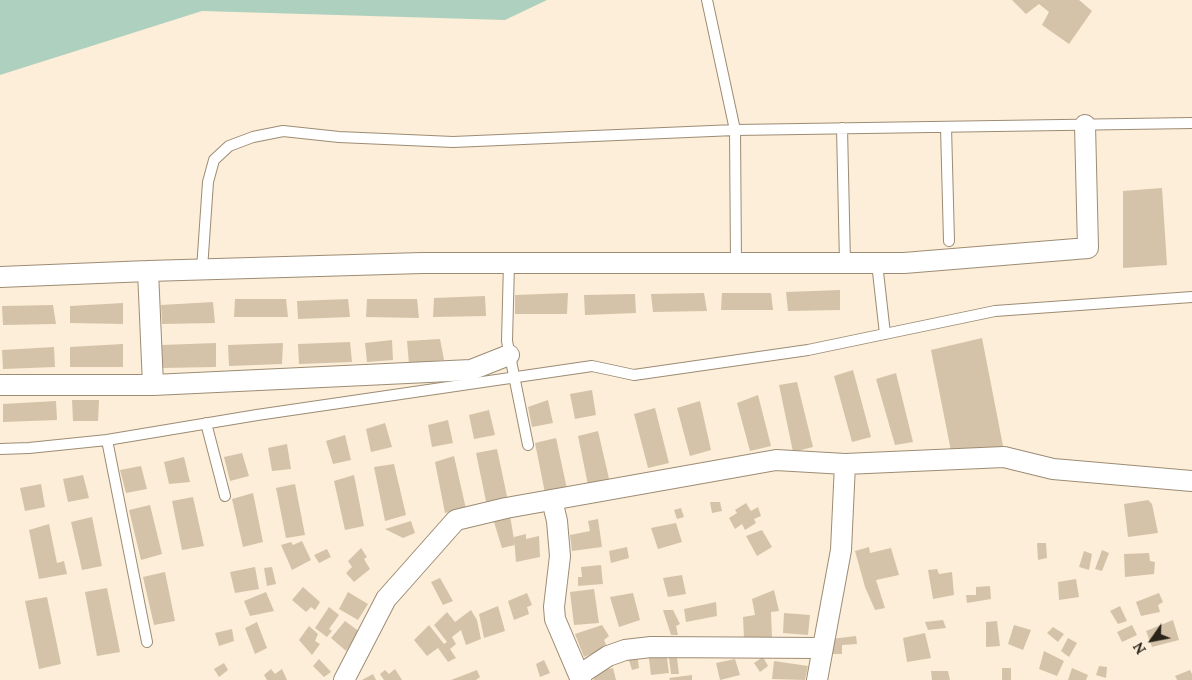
<!DOCTYPE html>
<html>
<head>
<meta charset="utf-8">
<style>
	body { margin:0 }
	#map { position:relative; width:1192px; height:680px; overflow:hidden; background:#fdeed9; font-family:Lora,serif }
	canvas { display:block }
	.north { position:absolute; left:1127px; top:615px; width:50px; height:50px; -webkit-text-stroke:4px #fdeed9; paint-order:stroke; rotate:237deg; font-size:14px; font-weight:700; line-height:20px; text-align:center; color:#2a231a }
	.north::after { content:''; display:block; margin:auto; width:18px; height:22px; background:#2a231a; clip-path:polygon(50% 0,100% 100%,50% 72%,0 100%) }
</style>
</head>
<body>
<div id="map">
<canvas width="1192" height="680"></canvas>
<div class="north">N</div>
</div>
<script>
const c = document.querySelector('canvas').getContext('2d');
c.lineJoin = 'round';
function fill(path, color) { c.fillStyle = color; c.fill(path, 'evenodd'); }
const shape = rows => new Path2D(rows.map(r => 'M' + r).join(''));
function stroke(path, color, width, dash) { c.strokeStyle = color; c.lineWidth = width; c.lineCap = dash ? 'butt' : 'round'; c.setLineDash(dash || []); c.stroke(path); }
const green = shape([
	[0,0,547,0,505,20,202,11,0,75]
]);
const building = shape([
	[1012,0,1079,0,1092,11,1069,44,1042,25,1049,12,1039,4,1026,14],
	[1162,188,1167,265,1123,268,1123,191],
	[840,290,840,310,788,311,786,292],
	[568,293,567,314,515,314,515,295],
	[704,293,707,311,653,312,651,294],
	[722,293,771,293,773,310,721,310],
	[635,294,636,313,585,315,584,295],
	[485,296,486,316,433,317,434,298],
	[235,299,286,299,288,317,234,317],
	[348,299,350,317,298,319,297,301],
	[367,299,417,299,419,318,366,317],
	[213,302,215,323,162,324,161,305],
	[123,303,123,324,70,323,70,306],
	[53,305,56,324,3,325,2,306],
	[982,338,1004,451,952,456,931,350],
	[440,339,444,360,409,364,407,341],
	[392,340,393,360,367,362,365,343],
	[350,342,352,362,299,364,298,344],
	[216,343,216,367,162,368,161,345],
	[283,343,282,364,229,366,228,345],
	[123,344,123,367,70,367,70,347],
	[54,347,55,367,3,369,2,350],
	[853,370,871,437,852,442,834,376],
	[896,373,913,442,895,445,876,379],
	[797,382,813,447,793,452,779,385],
	[592,390,596,415,575,419,570,394],
	[758,395,771,446,750,451,737,403],
	[72,400,99,400,98,421,73,421],
	[548,400,553,423,532,427,528,407],
	[56,401,57,420,3,422,3,404],
	[700,401,711,450,690,456,677,408],
	[655,408,669,463,648,468,634,414],
	[489,410,495,435,474,439,469,415],
	[448,420,453,443,432,447,428,425],
	[385,423,392,447,371,452,366,429],
	[598,431,610,483,588,485,578,436],
	[345,435,351,460,333,464,326,441],
	[556,438,567,489,545,493,535,443],
	[287,444,291,469,272,471,268,448],
	[497,449,508,501,487,506,476,453],
	[242,453,249,476,230,481,224,457],
	[454,456,466,509,445,513,435,462],
	[184,457,190,482,169,484,164,462],
	[394,464,406,515,385,521,374,467],
	[141,466,147,489,126,493,120,470],
	[83,475,89,498,68,502,63,479],
	[354,475,364,526,345,530,334,481],
	[41,484,45,507,25,511,20,488],
	[295,484,305,535,286,538,276,488],
	[253,493,263,542,243,547,232,499],
	[193,497,204,546,182,550,172,501],
	[1148,500,1152,504,1158,533,1128,537,1124,504],
	[710,502,720,502,722,511,712,513],
	[746,503,751,511,758,507,761,516,754,519,756,523,745,530,742,524,735,529,729,518,737,513,735,510],
	[150,505,162,554,141,560,129,510],
	[681,508,684,517,677,519,674,510],
	[510,516,515,545,502,548,494,522],
	[92,517,102,566,82,570,71,522],
	[598,519,602,547,572,551,570,535,590,531,588,521],
	[411,521,415,533,403,538,385,529],
	[676,523,682,542,658,549,651,528],
	[49,524,57,563,64,561,67,574,39,579,29,530],
	[762,530,772,547,757,556,746,536],
	[526,534,526,539,539,536,540,557,516,562,514,537],
	[302,541,311,560,292,570,281,545,291,542,293,545],
	[1037,543,1046,543,1047,558,1038,560],
	[627,547,629,558,611,563,609,551],
	[869,547,870,553,891,548,899,575,876,580,885,608,875,610,865,587,855,551],
	[361,548,367,557,364,559,370,569,354,582,346,573,352,567,348,561],
	[327,549,331,557,319,563,314,555],
	[1102,550,1109,553,1102,571,1095,569],
	[1084,551,1092,554,1089,570,1079,567],
	[1149,553,1150,561,1155,562,1154,574,1125,577,1124,554],
	[601,565,603,584,578,586,578,577,582,577,581,567],
	[255,567,259,589,235,593,230,572],
	[272,567,276,584,267,586,264,568],
	[937,569,939,574,952,572,954,595,933,599,928,570],
	[165,572,175,621,154,625,143,577],
	[682,575,686,594,668,597,663,578],
	[440,578,453,601,443,605,431,582],
	[1076,579,1079,597,1059,600,1058,582],
	[990,586,991,599,967,603,966,595,976,595,976,587],
	[303,587,320,602,315,610,311,607,306,612,292,600],
	[107,588,120,652,97,656,85,592],
	[594,589,599,623,574,625,570,592],
	[774,590,779,611,771,612,772,638,744,638,743,617,755,615,752,599],
	[266,592,274,611,250,616,244,601],
	[348,592,368,604,358,620,339,609],
	[527,593,532,605,527,607,529,614,514,620,508,601],
	[633,593,640,620,619,627,610,597],
	[1159,593,1163,602,1158,605,1160,612,1141,616,1136,602],
	[47,597,61,664,39,669,25,601],
	[716,602,717,616,686,622,684,609],
	[498,606,505,631,484,638,479,614],
	[1120,606,1127,621,1118,624,1110,611],
	[329,607,339,615,329,629,332,631,327,637,315,628],
	[471,610,477,620,481,639,466,645,461,630,452,637,456,644,450,649,456,658,448,662,438,648,427,656,414,640,429,625,444,644,447,642,434,625,447,612,455,622],
	[663,610,673,610,680,624,676,626,678,635,671,635],
	[784,613,810,615,808,635,783,633],
	[943,620,946,628,928,630,925,622],
	[1173,620,1179,640,1152,647,1146,631],
	[345,621,360,632,346,651,331,638],
	[997,621,1000,646,986,647,986,622],
	[257,622,267,648,255,654,245,628],
	[602,625,609,636,604,640,607,647,584,657,575,634],
	[1014,625,1031,630,1023,650,1008,644],
	[1132,625,1137,635,1122,642,1117,632],
	[309,626,318,634,315,641,320,644,312,655,299,640],
	[1053,627,1064,634,1058,642,1047,633],
	[232,629,234,641,219,646,215,633],
	[925,633,931,658,907,662,903,638],
	[856,636,857,644,842,645,842,654,831,654,831,639],
	[1068,638,1077,643,1069,657,1061,651],
	[648,651,666,651,669,673,651,675],
	[1044,651,1064,661,1057,676,1039,669],
	[637,653,639,668,632,670,627,654],
	[763,657,768,666,760,672,754,663],
	[669,658,677,658,679,674,671,674],
	[319,659,331,672,324,677,313,666],
	[735,659,740,675,720,680,716,663],
	[544,660,550,673,540,677,536,664],
	[774,661,808,666,805,680,772,679],
	[224,663,228,670,219,677,214,669],
	[1099,666,1107,667,1106,678,1096,675],
	[613,668,616,680,594,680,592,673],
	[1002,668,1011,668,1011,680,1002,680],
	[1072,668,1088,675,1086,680,1068,680],
	[271,669,275,674,282,669,287,680,267,680,264,675],
	[395,669,402,680,384,680,380,674,385,670,389,674],
	[477,670,480,677,476,680,451,680],
	[1190,670,1192,674,1192,680,1177,680,1175,676],
	[931,671,948,671,950,680,932,680],
	[373,674,376,680,362,680],
	[692,675,692,680,670,680,669,678]
]);
const service = shape([
	[707,0,735,130,736,263],
	[946,127,949,241],
	[842,128,845,263],
	[509,263,507,341,528,445],
	[877,263,885,334],
	[202,269,208,182,214,160,229,146,253,137,283,131,339,137,453,142,735,130,1192,123],
	[206,423,225,496],
	[107,440,147,642],
	[0,449,29,448,107,440,257,415,592,366,634,375,808,350,995,311,1192,297]
]);
const minor = shape([
	[148,271,153,385],
	[0,277,148,271,422,263,904,263,1088,248,1085,125],
	[0,385,153,385,471,370,509,355],
	[552,500,557,521,560,556,554,607,555,619,581,680],
	[579,675,608,656,625,650,651,647,822,648],
	[344,680,386,599,456,520,506,508,776,460,845,464,1004,457,1053,469,1192,481],
	[817,680,841,550,845,464]
]);
fill(green, '#aed0be');
fill(building, '#d4c3a9');
stroke(service, '#9d8c74', 12);
stroke(minor, '#9d8c74', 22);
stroke(service, '#fff', 10);
stroke(minor, '#fff', 20);
</script>
</body>
</html>
